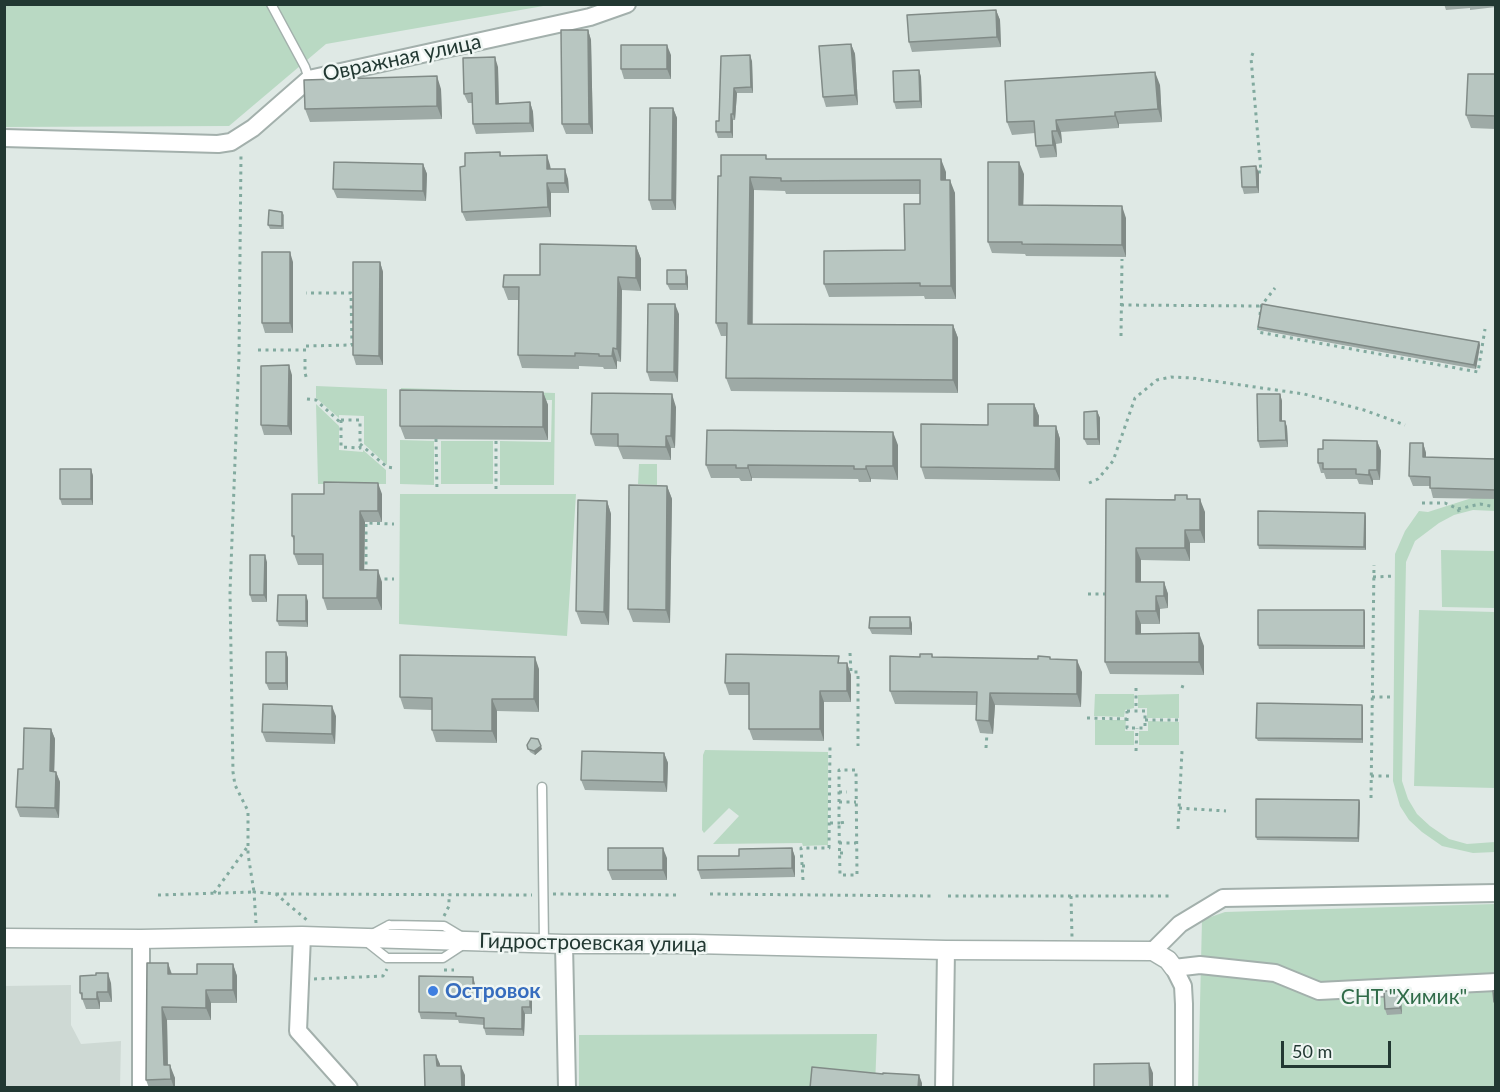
<!DOCTYPE html>
<html>
<head>
<meta charset="utf-8">
<style>
	body { margin:0 }
	#map { position:relative; width:1500px; height:1092px; overflow:hidden; background:#dfe9e5; font-family:Lato,sans-serif }
	canvas { display:block }
	.frame { position:absolute; inset:0; border:6px solid #223832; pointer-events:none }
	.scale { position:absolute; left:1281px; top:1041px; width:110px; height:27px; box-sizing:border-box; border:3px solid #223832; border-top:0; padding-left:8px; font-size:18px; line-height:21px; white-space:nowrap; color:#223832; -webkit-text-stroke:4px #eff6f3; paint-order:stroke }
</style>
</head>
<body>
<div id="map">
<canvas width="1500" height="1092"></canvas>
<div class="frame"></div>
<div class="scale">50 m</div>
</div>
<script>
const c = document.querySelector('canvas').getContext('2d');
c.lineJoin = 'round';
function fill(path, color) { c.fillStyle = color; c.fill(path, 'evenodd'); }
const shape = rows => new Path2D(rows.map(r => 'M' + r).join(''));
function stroke(path, color, width, dash) { c.strokeStyle = color; c.lineWidth = width; c.lineCap = dash ? 'butt' : 'round'; c.setLineDash(dash || []); c.stroke(path); }
function drawText(font, color, halo, rows, align = 'center') {
  c.font = font + ' Lato,sans-serif'; c.lineWidth = 5; c.setLineDash([]); c.textBaseline = 'middle'; c.strokeStyle = halo; c.fillStyle = color; for (const [text, x, y, turn = 0] of rows) {
    c.save(); c.translate(x, y); c.rotate((+turn || 0) * Math.PI / 180); c.textAlign = isNaN(turn) ? turn : align; if (halo) c.strokeText(text, 0, 0); c.fillText(text, 0, 0); c.restore();
  }
}
const built = shape([
	[71,985,71,1025,81,1044,121,1041,120,1087,5,1087,5,986]
]);
const green = shape([
	[4,5,549,5,326,44,229,126,5,127],
	[316,386,387,389,387,465,364,444,364,416,339,415,339,418,316,398],
	[401,388,555,393,554,485,500,485,500,441,551,442,552,400,401,400],
	[316,404,339,426,339,450,363,452,363,450,386,470,386,484,318,484],
	[400,440,434,441,434,485,400,484],
	[441,441,493,441,493,484,441,484],
	[639,464,657,464,657,485,638,484],
	[400,494,576,494,567,636,399,624],
	[1475,497,1495,499,1495,511,1473,510,1454,515,1439,523,1415,541,1406,562,1402,781,1408,799,1417,814,1430,826,1449,839,1467,844,1495,842,1495,852,1473,853,1442,846,1422,832,1409,820,1400,806,1393,781,1395,554,1405,531,1419,511,1428,512],
	[1441,550,1495,551,1495,608,1442,607],
	[1419,610,1495,612,1495,788,1414,786],
	[1095,694,1134,694,1134,708,1125,710,1124,717,1094,716],
	[1179,694,1179,718,1147,718,1147,708,1138,708,1138,695],
	[1095,720,1126,720,1125,731,1134,731,1134,745,1095,745],
	[1148,721,1179,722,1179,745,1139,745,1139,731,1148,731],
	[705,750,828,752,828,845,803,846,802,843,713,844,739,816,729,808,704,833,702,830,703,755],
	[1495,904,1495,1087,1198,1088,1202,920,1225,912],
	[877,1034,875,1087,579,1088,579,1035]
]);
const path = shape([
	[1253,53,1251,58,1261,172,1254,172],
	[1121,305,1261,306],
	[1260,315,1261,306,1275,288],
	[1259,327,1258,332,1478,372,1485,329],
	[1121,336,1122,259],
	[306,346,352,345,351,293,306,293],
	[258,350,306,350],
	[305,359,305,373,307,380],
	[307,399,316,400,341,423],
	[341,420,360,420,360,448,341,447,341,420],
	[436,439,437,490],
	[360,444,387,467,394,468],
	[1089,483,1098,479,1113,461,1135,398,1157,380,1171,377,1192,378,1304,394,1364,410,1405,425],
	[496,489,496,440],
	[1422,503,1445,503,1458,509,1461,516],
	[1458,509,1480,504,1496,507],
	[366,572,366,523,394,524],
	[1373,577,1395,576],
	[377,579,394,579],
	[1088,594,1107,594],
	[850,653,851,672,858,672,858,746],
	[1136,688,1136,711],
	[1182,688,1183,685],
	[1372,697,1394,697],
	[1127,711,1145,711,1145,728,1127,728,1127,711],
	[1087,718,1127,719],
	[1145,720,1182,720],
	[986,748,987,733],
	[1136,751,1137,728],
	[1371,776,1393,776],
	[839,792,847,792],
	[1371,798,1374,565],
	[839,802,856,802],
	[1179,808,1226,811],
	[830,823,839,823,839,770,856,770,857,875,840,875,839,823,847,822],
	[1178,829,1182,751],
	[839,843,856,843],
	[840,853,847,853],
	[802,866,809,866],
	[803,880,801,848,829,848,830,746],
	[214,893,248,846],
	[276,894,532,895],
	[553,894,677,895],
	[710,894,935,896],
	[158,895,254,892,248,854,248,811,235,785,233,772,230,592,239,356,241,154],
	[948,896,1171,896],
	[1071,896,1072,937],
	[444,916,449,906,449,894],
	[256,923,254,892,276,894,308,921],
	[444,970,454,970],
	[314,979,383,976,387,969]
]);
const service = shape([
	[271,4,305,67,309,79],
	[542,787,544,943],
	[389,925,444,926,469,941,443,958,387,958,363,939,389,925]
]);
const minor = shape([
	[4,138,218,144,231,142,253,128,309,79,590,17,627,4],
	[302,936,298,1031,349,1088],
	[564,944,567,1088],
	[1153,951,1180,924,1223,898,1496,893],
	[141,1088,141,939],
	[944,1088,946,950],
	[1184,1088,1184,1004,1183,986,1174,968,1200,965,1275,973,1319,991,1496,982]
]);
const tertiary = shape([
	[4,938,141,939,302,936,564,944,694,944,946,950,1153,951,1168,960,1174,968]
]);
const wall = shape([
	[1444,4,1496,4,1496,7,1470,10,1470,8,1446,10],
	[996,10,1000,20,1001,47,912,52,909,42],
	[588,30,591,40,593,134,566,134,562,124],
	[851,44,855,54,858,105,826,107,823,97],
	[671,55,671,79,624,79,621,69],
	[721,56,752,61,753,93,737,93,735,120,733,120,733,138,718,138,716,132,719,121],
	[498,67,499,104,530,102,533,112,534,132,476,134,473,124,472,103,468,103,464,94],
	[919,70,921,77,922,108,896,109,894,102],
	[1496,74,1496,129,1471,128,1466,115],
	[1160,85,1162,122,1119,124,1119,128,1061,132,1062,143,1056,144,1057,157,1040,158,1036,146,1035,133,1012,135,1007,122],
	[441,89,442,119,310,122,305,109],
	[673,108,677,118,676,210,652,210,649,200],
	[500,152,501,156,550,165,551,169,568,179,569,193,551,193,551,217,466,221,462,212,465,166],
	[767,159,946,172,946,180,955,193,956,299,925,299,924,296,829,297,824,284,905,250,920,204,920,194,786,194,785,191,754,190,753,324,953,325,958,338,958,393,731,391,726,378,726,336,721,336,716,323,721,176],
	[423,164,427,174,426,201,337,198,333,189],
	[1259,173,1259,193,1244,194,1242,187],
	[1024,174,1023,205,1126,218,1126,257,1026,256,1025,254,992,253,988,242],
	[282,212,284,215,284,229,270,229,268,225],
	[636,246,641,259,641,291,622,290,621,362,617,361,617,369,604,369,603,367,579,366,579,369,522,368,518,355,518,300,508,300,503,287],
	[293,262,293,333,265,333,262,323],
	[380,262,383,272,383,365,356,365,353,355],
	[688,277,688,290,670,290,667,284],
	[679,314,678,382,650,381,647,372],
	[1258,327,1479,342,1480,345,1476,369,1259,330],
	[292,375,292,435,264,435,261,425],
	[543,392,548,405,548,440,405,439,400,426],
	[1280,394,1282,401,1282,421,1285,421,1287,427,1288,447,1260,448,1258,441],
	[1034,404,1039,416,1039,426,1056,426,1060,439,1060,481,925,479,921,467,988,425],
	[676,407,675,448,671,448,671,460,623,459,618,447,595,446,591,434],
	[1097,411,1100,418,1100,445,1087,445,1084,439],
	[1377,441,1381,451,1380,480,1373,480,1373,485,1359,484,1357,479,1326,479,1324,473,1321,473,1318,463,1323,449],
	[1423,443,1426,453,1426,457,1496,459,1496,499,1433,498,1430,486,1413,486,1409,476],
	[898,445,898,480,871,479,871,482,859,482,858,479,752,478,752,481,741,481,739,478,711,478,706,465],
	[91,469,93,476,93,505,62,505,60,499],
	[667,486,672,499,670,623,633,622,628,609],
	[382,494,382,522,365,522,364,570,382,582,382,610,327,610,323,598,323,565,298,565,294,554,294,541,292,536],
	[1106,499,1188,499,1205,512,1205,543,1190,543,1190,561,1141,560,1141,582,1164,582,1168,594,1168,608,1160,609,1160,624,1141,624,1141,634,1204,646,1204,675,1110,674,1105,662],
	[607,501,611,514,609,625,581,624,576,611],
	[1366,516,1366,550,1259,549,1258,545],
	[267,562,267,602,252,602,250,595],
	[308,601,308,627,279,626,277,621],
	[1364,610,1365,613,1365,649,1259,649,1258,645],
	[910,617,912,624,912,635,872,634,869,628],
	[286,652,288,658,288,690,269,690,266,683],
	[932,654,933,657,1051,659,1082,672,1081,707,995,705,993,734,980,733,976,720,976,705,895,704,890,691,920,657],
	[841,663,847,663,851,675,851,702,824,702,824,741,753,740,749,729,749,695,729,695,725,683],
	[539,669,539,712,497,711,497,743,436,742,432,730,432,710,404,709,400,697],
	[1362,705,1363,708,1363,743,1258,741,1256,738],
	[336,716,335,744,266,742,262,732],
	[51,729,55,739,54,772,56,772,60,782,59,818,20,817,16,807,23,769],
	[527,745,542,749,535,755,530,752],
	[664,753,668,763,667,792,585,790,581,780],
	[1359,800,1360,803,1359,842,1257,840,1256,837],
	[792,848,795,857,795,877,701,879,698,870,739,856],
	[667,858,667,880,612,880,608,870],
	[168,963,172,974,197,974,233,964,237,976,237,1003,211,1003,211,1020,167,1020,168,1065,175,1078,175,1088,149,1088,146,1080],
	[111,983,112,1002,100,1002,100,1009,86,1009,80,993],
	[475,984,475,988,530,987,532,994,532,1014,525,1014,524,1036,486,1035,484,1028,484,1025,459,1023,458,1020,421,1019,419,1012],
	[1399,991,1401,997,1402,1014,1387,1015,1385,1009]
]);
const shadedWall = shape([
	[996,10,1000,20,1001,47,997,37],
	[588,30,591,40,593,134,589,124],
	[851,44,855,54,858,105,855,95],
	[667,45,671,55,671,79,667,69],
	[750,55,752,61,753,93,751,87],
	[495,57,498,67,499,113,496,104],
	[919,70,921,77,922,108,920,101],
	[1155,72,1160,85,1162,122,1158,109],
	[437,76,441,89,442,119,437,106],
	[734,88,737,93,735,120,733,114],
	[530,102,533,112,534,132,530,123],
	[673,108,677,118,676,210,672,200],
	[1115,112,1119,124,1119,128,1115,116],
	[731,114,733,120,733,138,731,132],
	[1056,120,1061,132,1062,143,1057,131],
	[1052,131,1056,144,1057,157,1053,145],
	[547,155,550,165,551,179,547,169],
	[941,159,946,172,946,193,941,180],
	[1019,162,1024,174,1023,217,1019,205],
	[423,164,427,174,426,201,423,191],
	[1256,166,1259,173,1259,193,1257,187],
	[565,169,568,179,569,193,565,183],
	[750,177,754,190,752,337,748,324],
	[950,180,955,193,956,299,951,286],
	[547,183,551,193,551,217,548,207],
	[1122,206,1126,218,1126,257,1122,245],
	[636,246,641,259,641,291,636,278],
	[290,252,293,262,293,333,290,323],
	[380,262,383,272,383,365,379,356],
	[686,270,688,277,688,290,686,284],
	[618,277,622,290,621,362,617,349],
	[675,304,679,314,678,382,674,372],
	[953,325,958,338,958,393,953,380],
	[1479,342,1480,345,1476,369,1474,365],
	[613,348,617,361,617,369,612,356],
	[289,365,292,375,292,435,288,426],
	[543,392,548,405,548,440,543,427],
	[672,394,676,407,675,448,671,436],
	[1280,394,1282,401,1282,428,1280,421],
	[1034,404,1039,416,1038,438,1034,426],
	[1097,411,1100,418,1100,445,1098,439],
	[1285,421,1287,427,1288,447,1286,440],
	[1056,426,1060,439,1060,481,1055,469],
	[893,432,898,445,898,480,893,466],
	[666,436,671,448,671,460,666,447],
	[1377,441,1381,451,1380,480,1377,470],
	[1423,443,1426,453,1426,467,1423,457],
	[748,465,752,478,752,481,748,468],
	[866,466,871,479,871,482,866,469],
	[91,469,93,476,93,505,91,499],
	[1369,470,1373,480,1373,485,1369,475],
	[378,483,382,494,382,522,378,511],
	[667,486,672,499,670,623,666,610],
	[1200,499,1205,512,1205,543,1200,530],
	[607,501,611,514,609,625,604,612],
	[360,511,365,522,364,581,360,570],
	[1365,513,1366,516,1366,550,1364,547],
	[1185,530,1190,543,1190,561,1185,548],
	[1136,548,1141,560,1141,594,1136,582],
	[265,555,267,562,267,602,264,595],
	[378,570,382,582,382,610,377,598],
	[1164,582,1168,594,1168,608,1164,596],
	[306,595,308,601,308,627,306,621],
	[1156,596,1160,609,1160,624,1156,611],
	[1364,610,1365,613,1365,649,1364,646],
	[1136,611,1141,624,1141,646,1136,634],
	[910,617,912,624,912,635,910,628],
	[1199,633,1204,646,1204,675,1199,662],
	[286,652,288,658,288,690,286,683],
	[535,657,539,669,539,712,534,699],
	[1077,660,1082,672,1081,707,1077,694],
	[847,663,851,675,851,702,847,691],
	[820,691,824,702,824,741,820,729],
	[990,693,995,705,993,734,989,721],
	[492,699,497,711,497,743,492,731],
	[1362,705,1363,708,1363,743,1362,739],
	[332,706,336,716,335,744,332,734],
	[51,729,55,739,54,781,50,771],
	[541,746,542,749,535,755,534,751],
	[664,753,668,763,667,792,664,782],
	[56,772,60,782,59,818,55,808],
	[1359,800,1360,803,1359,842,1358,838],
	[663,848,667,858,667,880,663,870],
	[792,848,795,857,795,877,792,868],
	[168,963,172,976,168,974],
	[233,964,237,976,237,1003,233,990],
	[108,973,111,983,112,1002,108,992],
	[473,977,475,984,475,995,473,988],
	[530,987,532,994,532,1014,530,1007],
	[206,990,211,1003,211,1020,206,1008],
	[1399,991,1401,997,1402,1014,1400,1008],
	[97,992,100,1002,100,1009,97,999],
	[162,1007,167,1020,168,1078,164,1065],
	[522,1007,525,1014,524,1036,522,1029],
	[436,1055,440,1064,440,1076,437,1066],
	[1149,1063,1153,1073,1153,1088,1150,1088],
	[170,1065,175,1078,175,1088,174,1088,171,1079],
	[461,1066,465,1075,465,1088,462,1088],
	[919,1075,922,1083,922,1088,918,1088]
]);
const building = shape([
	[996,10,997,37,909,42,907,15,996,10],
	[561,30,588,30,589,124,562,124,561,30],
	[851,44,855,95,823,97,819,46,851,44],
	[621,45,667,45,667,69,621,69,621,45],
	[750,55,751,87,734,88,733,114,731,114,731,132,716,132,716,121,719,121,721,56,750,55],
	[495,57,496,104,530,102,530,123,473,124,472,93,464,94,463,58,495,57],
	[919,70,920,101,894,102,893,71,919,70],
	[1155,72,1158,109,1115,112,1115,116,1056,120,1057,131,1052,131,1053,145,1036,146,1034,121,1007,122,1005,81,1155,72],
	[1468,74,1496,74,1496,116,1466,115,1468,74],
	[437,76,437,106,305,109,304,80,437,76],
	[650,108,673,108,672,200,649,200,650,108],
	[500,152,500,156,547,155,547,169,565,169,565,183,547,183,548,207,462,212,460,167,465,166,465,153,500,152],
	[721,155,766,155,766,159,941,159,941,180,950,180,951,286,920,286,920,283,824,284,824,251,905,250,904,204,920,204,920,180,781,181,781,178,750,177,748,324,953,325,953,380,726,378,727,323,716,323,718,176,721,176,721,155],
	[334,162,423,164,423,191,333,189,334,162],
	[988,162,1019,162,1019,205,1122,206,1122,245,1022,244,1022,242,988,242,988,162],
	[1256,166,1257,187,1242,187,1241,167,1256,166],
	[269,210,282,212,282,226,268,225,269,210],
	[540,244,636,246,636,278,618,277,617,349,613,348,612,356,599,356,599,354,575,353,575,356,518,355,519,287,503,287,504,275,540,275,540,244],
	[262,252,290,252,290,323,262,323,262,252],
	[353,262,380,262,379,356,353,355,353,262],
	[667,270,686,270,686,284,667,284,667,270],
	[648,304,675,304,674,372,647,372,648,304],
	[1262,304,1479,342,1474,365,1258,327,1262,304],
	[289,365,288,426,261,425,261,366,289,365],
	[400,390,543,392,543,427,400,426,400,390],
	[592,393,672,394,671,436,666,436,666,447,618,446,618,434,591,434,592,393],
	[1257,394,1280,394,1280,421,1285,421,1286,440,1258,441,1257,394],
	[988,404,1034,404,1034,426,1056,426,1055,469,921,467,921,424,988,425,988,404],
	[1097,411,1098,439,1084,439,1084,412,1097,411],
	[707,430,893,432,893,466,866,466,866,469,854,469,854,466,748,465,748,468,736,468,736,465,706,465,707,430],
	[1323,440,1377,441,1377,470,1369,470,1369,475,1356,474,1356,469,1323,469,1323,463,1318,463,1318,449,1323,449,1323,440],
	[1410,443,1423,443,1423,457,1496,459,1496,490,1430,488,1430,477,1409,476,1410,443],
	[60,469,91,469,91,499,60,499,60,469],
	[324,482,378,483,378,511,360,511,360,570,378,570,377,598,323,598,323,554,294,554,294,536,292,536,292,494,324,494,324,482],
	[629,485,667,486,666,610,628,609,629,485],
	[1175,495,1187,495,1187,499,1200,499,1200,530,1185,530,1185,548,1136,548,1136,582,1164,582,1164,596,1156,596,1156,611,1136,611,1136,634,1199,633,1199,662,1105,662,1106,499,1175,500,1175,495],
	[578,500,607,501,604,612,576,611,578,500],
	[1258,511,1365,513,1364,547,1258,545,1258,511],
	[250,555,265,555,264,595,250,595,250,555],
	[278,595,306,595,306,621,277,621,278,595],
	[1258,610,1364,610,1364,646,1258,645,1258,610],
	[870,617,910,617,910,628,869,628,870,617],
	[266,652,286,652,286,683,266,683,266,652],
	[726,654,839,656,838,663,847,663,847,691,820,691,820,729,749,729,749,683,725,683,726,654],
	[920,654,932,654,932,657,1038,659,1038,656,1050,657,1050,659,1077,660,1077,694,990,693,989,721,976,720,977,692,890,691,890,656,920,657,920,654],
	[400,655,535,657,534,699,492,699,492,731,432,730,432,698,400,697,400,655],
	[1257,703,1362,705,1362,739,1256,738,1257,703],
	[263,704,332,706,332,734,262,732,263,704],
	[24,728,51,729,50,771,56,772,55,808,16,807,18,769,23,769,24,728],
	[531,738,538,739,541,746,534,751,528,749,527,745,531,738],
	[582,751,664,753,664,782,581,780,582,751],
	[1256,799,1359,800,1358,838,1256,837,1256,799],
	[608,848,663,848,663,870,608,870,608,848],
	[792,848,792,868,698,870,698,856,739,856,739,849,792,848],
	[147,963,168,963,168,974,197,974,197,964,233,964,233,990,206,990,206,1008,162,1007,164,1065,170,1065,171,1079,146,1080,147,963],
	[96,973,108,973,108,992,97,992,97,999,82,999,82,993,80,993,80,976,96,975,96,973],
	[419,976,473,977,473,988,530,987,530,1007,522,1007,522,1029,484,1028,484,1018,456,1016,456,1013,419,1012,419,976],
	[1496,990,1496,1002,1494,1002,1493,991,1496,990],
	[1384,991,1399,991,1400,1008,1385,1009,1384,991],
	[424,1055,436,1055,437,1066,461,1066,462,1088,425,1088,424,1055],
	[1149,1063,1150,1088,1094,1088,1094,1064,1149,1063],
	[812,1067,883,1074,883,1073,919,1075,918,1088,810,1088,812,1067]
]);
const markers = [
	[433,991,6,"#3f7fe0"]
];
const streetNames = [
	["Овражная улица",402,58,-12],
	["Гидростроевская улица",593,943,1]
];
const shopNames = [
	["Островок",445,991]
];
const parkNames = [
	["СНТ \"Химик\"",1404,997]
];
fill(built, '#ced9d4');
fill(green, '#b9d9c3');
stroke(service, '#a3b0ac', 11);
stroke(minor, '#a3b0ac', 20);
stroke(tertiary, '#a3b0ac', 21);
stroke(path, '#82aa9f', 3, [3, 4.5]);
stroke(service, '#fff', 8);
stroke(minor, '#fff', 16);
stroke(tertiary, '#fff', 18);
fill(wall, '#9eaaa6');
fill(shadedWall, '#818b87');
fill(building, '#b8c6c1');
stroke(building, '#818b87', 1.5);
for (const [x, y, r, color] of markers) { const dot = new Path2D(); dot.arc(x, y, r, 0, 2 * Math.PI); c.fillStyle = color; c.fill(dot); stroke(dot, '#eff6f3', 2); }
drawText('21px', '#223832', '#eff6f3', streetNames);
drawText('bold 21px', '#366cbe', '#eff6f3', shopNames, 'left');
drawText('21px', '#2f6b48', '#eff6f3', parkNames);
</script>
</body>
</html>
